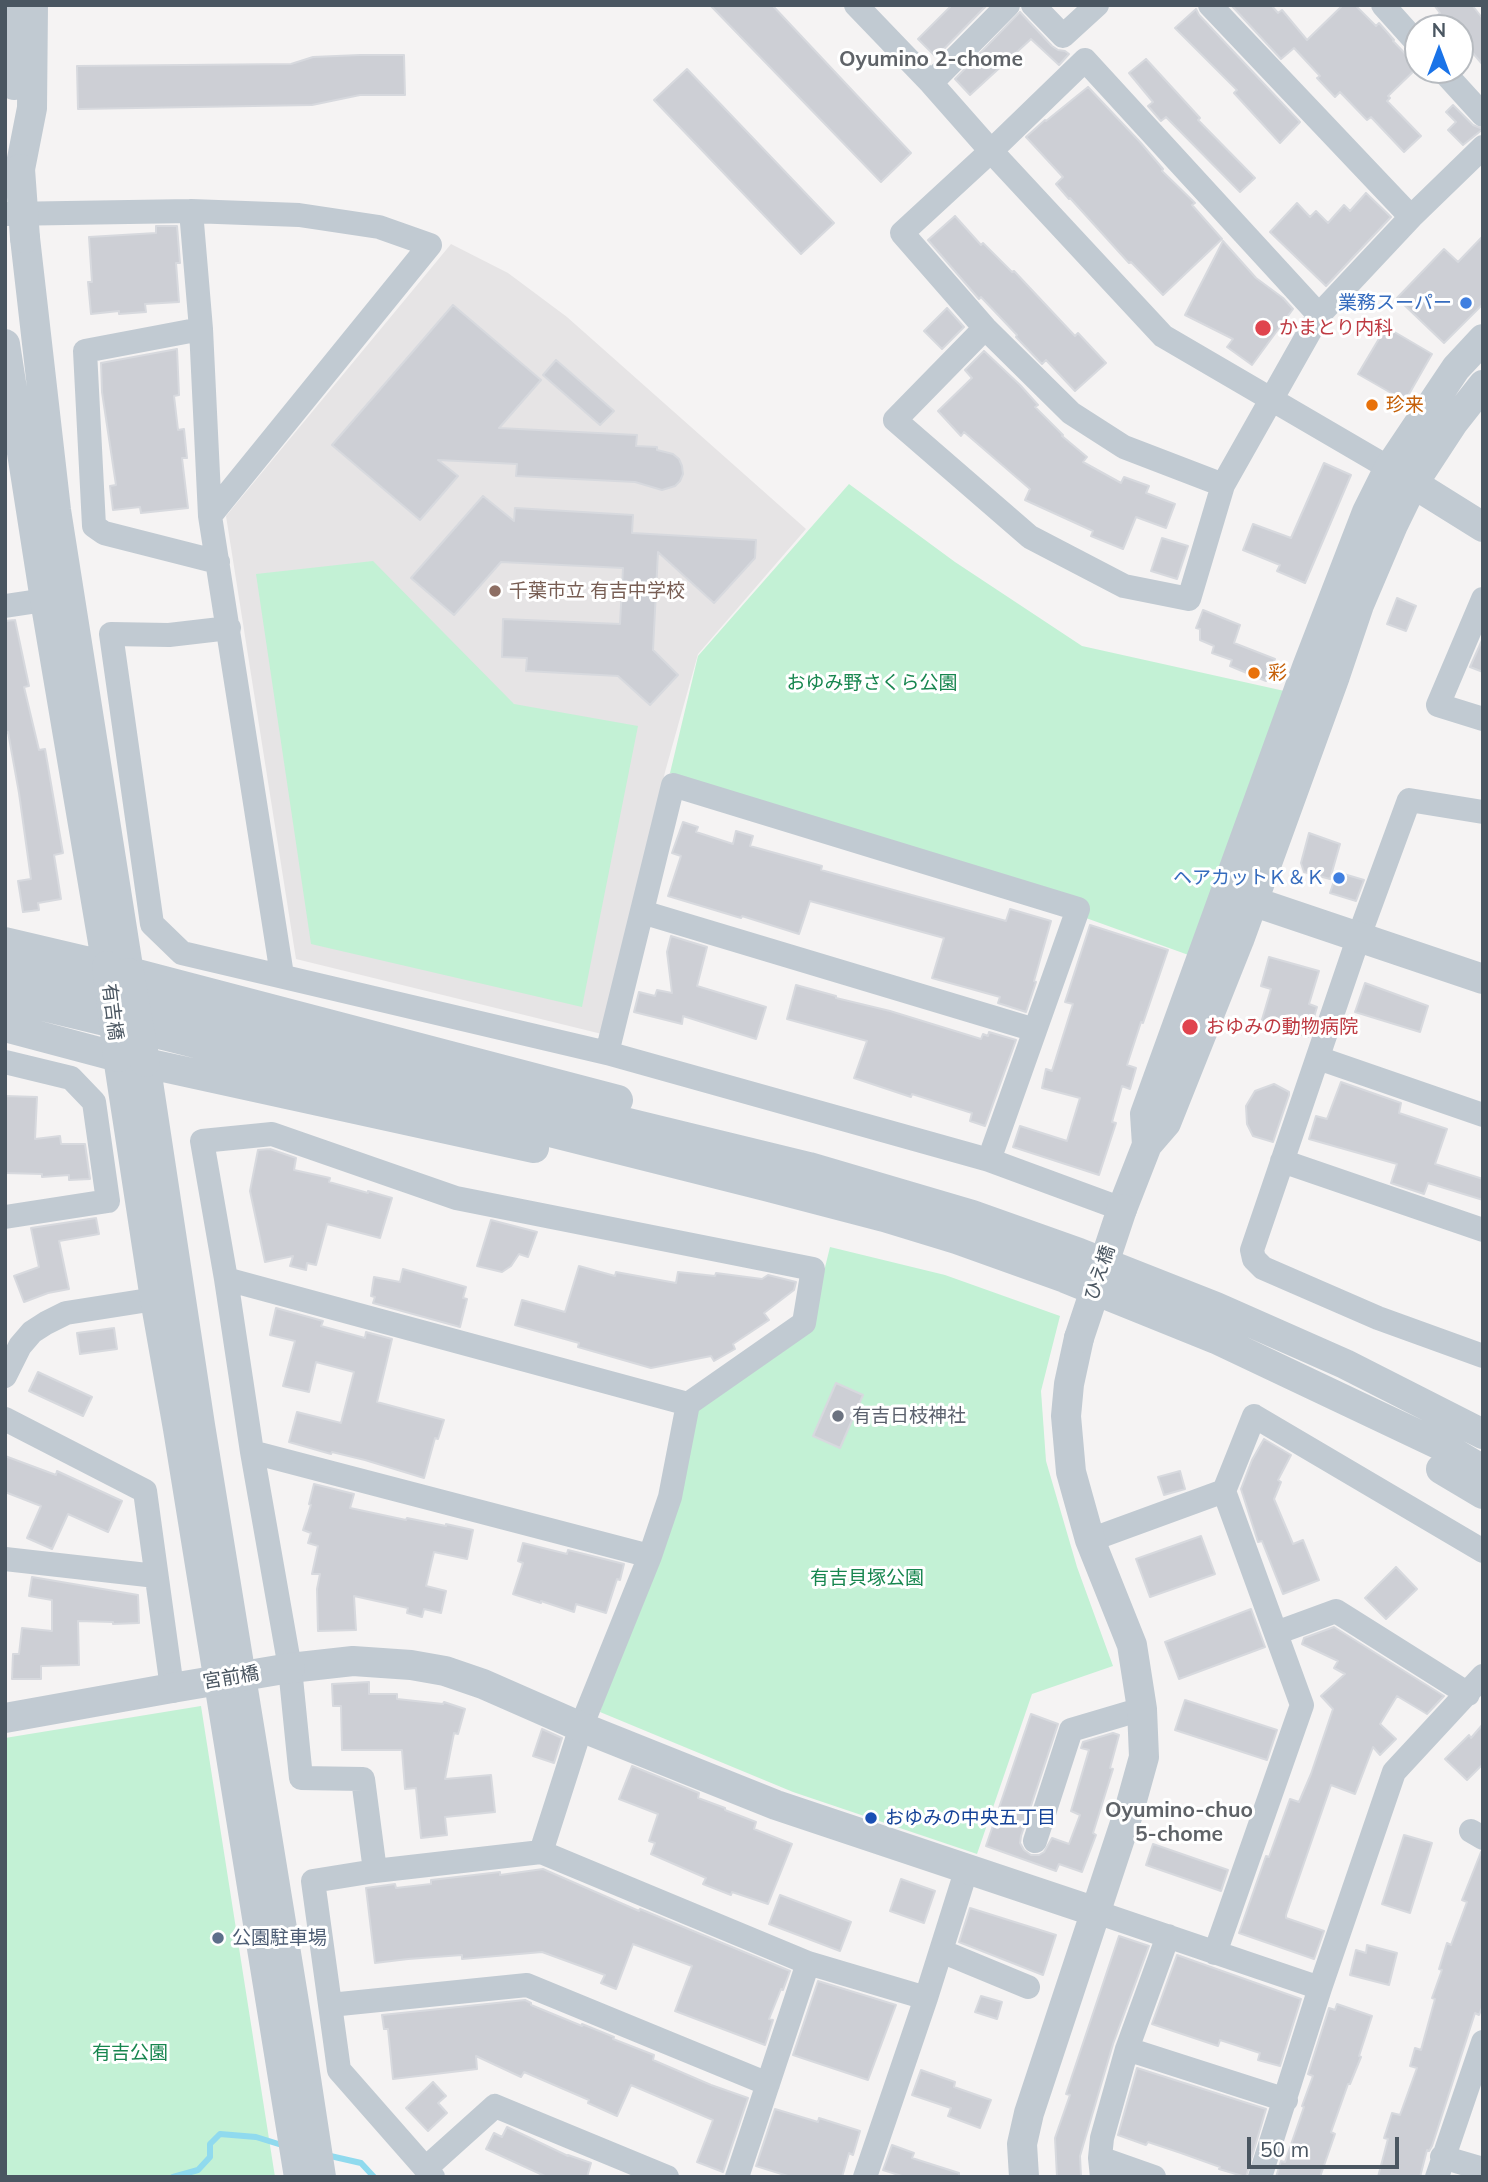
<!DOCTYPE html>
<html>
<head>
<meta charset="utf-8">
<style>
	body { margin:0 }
	#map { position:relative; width:1488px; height:2182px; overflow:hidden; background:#f5f3f3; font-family:Mulish,sans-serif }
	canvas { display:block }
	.frame { position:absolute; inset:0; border:7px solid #4a5661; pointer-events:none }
	.north { position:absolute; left:1404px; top:14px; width:70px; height:70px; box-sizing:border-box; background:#fff; border:2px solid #b7bbc0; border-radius:50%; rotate:0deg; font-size:19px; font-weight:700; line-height:28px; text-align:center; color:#4a5661 }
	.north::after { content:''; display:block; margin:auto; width:24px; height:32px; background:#1a73e8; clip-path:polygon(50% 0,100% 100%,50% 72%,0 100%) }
	.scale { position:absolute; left:1247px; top:2137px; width:152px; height:32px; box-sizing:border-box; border:4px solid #4a5661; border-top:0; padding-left:9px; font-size:21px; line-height:24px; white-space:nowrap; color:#4a5661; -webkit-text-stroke:5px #fff; paint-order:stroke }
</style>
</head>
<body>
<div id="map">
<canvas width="1488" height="2182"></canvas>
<div class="frame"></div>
<div class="north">N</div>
<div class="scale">50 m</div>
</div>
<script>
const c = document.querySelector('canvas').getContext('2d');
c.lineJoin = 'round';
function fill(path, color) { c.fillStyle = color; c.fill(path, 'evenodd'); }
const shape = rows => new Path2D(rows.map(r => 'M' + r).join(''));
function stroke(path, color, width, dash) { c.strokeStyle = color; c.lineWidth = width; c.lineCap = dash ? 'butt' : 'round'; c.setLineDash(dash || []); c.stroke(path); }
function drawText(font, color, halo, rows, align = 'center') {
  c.font = font + ' Mulish,"Noto Sans JP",sans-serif'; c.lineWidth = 6; c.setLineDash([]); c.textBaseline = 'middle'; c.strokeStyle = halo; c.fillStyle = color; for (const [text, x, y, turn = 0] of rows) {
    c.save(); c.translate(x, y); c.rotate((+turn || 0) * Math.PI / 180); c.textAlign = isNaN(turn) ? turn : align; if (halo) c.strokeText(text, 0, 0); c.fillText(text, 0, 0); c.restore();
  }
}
const education = shape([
	[451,244,508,273,567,317,806,529,698,654,665,772,606,1035,296,959,226,516]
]);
const green = shape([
	[849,484,955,562,1082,646,1289,692,1194,957,1086,918,1089,908,670,773,698,656],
	[373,561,514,704,638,726,582,1007,311,944,256,574],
	[830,1247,945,1275,1060,1316,1041,1391,1046,1461,1077,1567,1113,1666,1032,1694,977,1854,793,1792,600,1712,697,1403,810,1329],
	[201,1706,275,2177,5,2177,5,1738]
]);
const stream = shape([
	[326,2155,361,2163,374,2177],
	[173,2177,198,2170,210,2157,210,2144,220,2134,256,2137,285,2146]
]);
const building = shape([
	[710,5,772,5,911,153,881,182,710,5],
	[952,5,987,5,936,57,918,39,952,5],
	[1231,5,1271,5,1278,13,1282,10,1307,40,1343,5,1355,5,1376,26,1379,23,1394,40,1393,41,1418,67,1388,96,1390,98,1387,101,1421,136,1404,152,1371,117,1367,120,1340,92,1335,97,1317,78,1320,76,1294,48,1281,59,1231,5],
	[1434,5,1472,5,1483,19,1483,65,1460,38,1460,28,1443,28,1435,18,1440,13,1434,5],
	[1196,9,1199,15,1300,122,1280,143,1234,93,1237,90,1175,28,1196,9],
	[1020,12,1052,46,1058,50,1065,51,1069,54,1059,65,1031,39,970,95,955,79,1020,12],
	[360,55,404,55,405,95,360,95,312,105,78,109,77,66,291,64,313,57,360,55],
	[1146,59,1200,118,1198,120,1255,178,1240,192,1166,117,1161,121,1148,106,1153,102,1129,73,1146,59],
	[687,69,834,223,801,254,654,100,687,69],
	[1088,87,1140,142,1163,169,1162,171,1195,203,1192,205,1222,239,1163,295,1131,262,1129,263,1070,198,1069,199,1056,184,1063,177,1026,137,1045,120,1046,121,1088,87],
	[1453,105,1473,125,1483,129,1463,145,1448,130,1456,122,1446,112,1453,105],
	[1366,193,1391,217,1326,286,1270,232,1297,203,1310,217,1316,211,1328,223,1344,205,1350,211,1366,193],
	[955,216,981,245,983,243,1012,272,1014,271,1075,336,1078,333,1106,363,1075,391,1046,360,1042,364,1016,337,1017,335,981,297,979,299,928,240,955,216],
	[156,226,177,226,180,263,176,263,179,302,145,304,146,312,119,314,119,311,91,314,88,282,92,282,89,237,156,233,156,226],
	[1483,236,1483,304,1444,343,1397,298,1444,249,1458,262,1483,236],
	[1223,241,1256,278,1283,298,1293,309,1252,365,1227,347,1233,339,1185,315,1223,241],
	[453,305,541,380,499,428,637,435,636,446,657,447,657,450,673,454,679,459,682,466,683,474,680,481,675,486,662,490,635,482,516,476,517,464,438,460,458,476,420,520,332,445,453,305],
	[947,308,964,327,942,349,924,331,947,308],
	[1386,327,1432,354,1405,401,1358,374,1386,327],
	[177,349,179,395,174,396,178,430,184,429,187,458,182,458,188,508,141,513,140,507,113,510,110,486,116,485,102,392,101,363,177,349],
	[984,351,1020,385,1038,405,1035,407,1063,435,1062,436,1087,457,1083,462,1121,483,1124,477,1149,486,1146,493,1175,504,1166,528,1136,517,1123,549,1091,536,1093,531,1025,500,1030,489,964,432,961,436,938,411,972,378,965,370,984,351],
	[556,360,614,411,600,425,543,375,556,360],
	[1324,463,1351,475,1305,583,1277,571,1280,565,1243,550,1253,524,1291,538,1324,463],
	[483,496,514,521,515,508,633,515,632,533,756,540,755,558,714,603,658,552,653,650,678,675,650,705,618,676,526,671,527,658,502,657,503,619,620,624,623,568,501,562,454,615,411,578,483,496],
	[1162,538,1188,546,1177,579,1151,571,1162,538],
	[1397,598,1416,606,1406,631,1387,624,1397,598],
	[1203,610,1240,625,1234,643,1275,659,1266,681,1230,666,1232,660,1212,653,1214,646,1200,640,1200,629,1196,628,1203,610],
	[15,620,29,686,24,687,39,750,45,749,63,853,54,855,61,899,38,903,39,910,23,912,18,881,31,879,19,793,8,732,5,733,5,621,15,620],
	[1483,638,1483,672,1470,667,1483,638],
	[683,822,698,827,696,832,733,844,736,831,753,836,750,846,822,866,821,870,1006,921,1010,909,1051,921,1034,981,1036,982,1026,1012,998,1003,1000,997,932,978,944,938,810,901,799,934,742,916,741,918,668,896,681,856,672,853,683,822],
	[1309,833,1340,844,1330,879,1304,872,1301,863,1309,833],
	[1337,872,1364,880,1356,901,1330,893,1337,872],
	[1090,925,1168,950,1143,1023,1141,1022,1127,1065,1136,1068,1130,1089,1122,1086,1112,1122,1116,1123,1099,1175,1013,1147,1020,1126,1067,1141,1080,1098,1042,1088,1046,1069,1052,1071,1073,1004,1065,1002,1090,925],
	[671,936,707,947,697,986,766,1007,756,1039,683,1016,682,1024,634,1012,639,992,655,996,657,990,672,993,667,952,671,936],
	[1269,957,1319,971,1309,1004,1317,1007,1308,1037,1261,1023,1271,989,1261,986,1269,957],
	[1365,983,1428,1006,1420,1032,1355,1012,1365,983],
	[796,985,836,996,836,998,890,1011,981,1039,983,1034,988,1036,989,1032,1016,1040,985,1126,970,1121,972,1113,912,1094,911,1097,854,1078,867,1041,787,1019,796,985],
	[1341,1082,1401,1103,1399,1113,1447,1129,1435,1164,1483,1179,1483,1200,1428,1183,1424,1194,1391,1183,1397,1164,1309,1139,1316,1116,1327,1119,1341,1082],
	[1274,1084,1289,1092,1289,1095,1273,1142,1253,1136,1247,1124,1246,1106,1255,1091,1274,1084],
	[5,1096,37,1097,35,1139,60,1136,61,1144,85,1144,90,1179,69,1180,69,1175,42,1177,42,1174,5,1173,5,1096],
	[270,1149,296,1158,294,1170,330,1178,329,1182,368,1193,368,1191,392,1198,380,1238,327,1224,316,1265,307,1263,306,1270,290,1266,293,1256,265,1262,250,1191,258,1150,270,1149],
	[96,1218,99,1234,59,1241,69,1289,48,1293,24,1302,14,1276,39,1267,31,1228,96,1218],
	[491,1220,537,1232,528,1257,519,1254,511,1266,502,1272,477,1266,491,1220],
	[579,1266,615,1276,616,1272,676,1283,678,1272,715,1276,716,1273,762,1279,768,1275,796,1282,794,1290,764,1313,769,1320,733,1344,735,1349,714,1361,711,1356,651,1368,578,1347,579,1343,515,1325,522,1300,565,1312,579,1266],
	[403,1269,466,1287,463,1298,467,1299,460,1327,373,1303,375,1297,371,1296,374,1277,400,1282,403,1269],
	[276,1308,323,1321,321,1326,365,1338,366,1332,392,1339,377,1402,444,1420,438,1439,435,1438,424,1478,365,1460,332,1452,331,1454,289,1442,297,1412,341,1423,354,1372,316,1362,309,1392,283,1386,295,1341,270,1335,276,1308],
	[114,1328,117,1349,80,1354,77,1333,114,1328],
	[38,1372,92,1397,83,1416,29,1391,38,1372],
	[836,1383,863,1395,840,1448,813,1436,836,1383],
	[1264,1439,1291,1455,1278,1480,1281,1482,1274,1499,1293,1544,1303,1540,1319,1580,1283,1594,1262,1541,1258,1542,1241,1489,1252,1460,1264,1439],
	[5,1456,56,1475,57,1471,122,1501,108,1532,68,1514,52,1549,27,1538,41,1506,5,1492,5,1456],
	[1180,1471,1185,1489,1164,1495,1158,1477,1180,1471],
	[314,1484,354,1494,350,1508,406,1520,407,1518,446,1526,446,1524,473,1530,467,1559,434,1552,426,1586,446,1591,441,1613,424,1609,422,1617,407,1613,408,1608,354,1596,356,1630,318,1631,317,1589,320,1574,312,1574,318,1546,308,1543,311,1533,303,1530,311,1505,309,1504,314,1484],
	[1201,1536,1215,1574,1150,1597,1136,1559,1201,1536],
	[523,1543,567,1554,568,1550,624,1564,620,1580,617,1579,606,1613,576,1604,574,1612,541,1601,541,1603,513,1594,523,1563,518,1561,523,1543],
	[1396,1567,1417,1589,1386,1619,1365,1598,1396,1567],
	[32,1577,138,1595,139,1623,113,1624,113,1622,78,1621,79,1665,41,1666,41,1679,12,1679,13,1654,19,1654,22,1628,52,1631,52,1600,29,1596,32,1577],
	[1251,1609,1265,1647,1179,1679,1165,1642,1251,1609],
	[1334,1627,1444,1696,1427,1714,1397,1696,1380,1724,1396,1739,1380,1755,1373,1747,1355,1794,1331,1785,1286,1915,1286,1918,1324,1931,1314,1959,1239,1933,1266,1856,1269,1857,1290,1799,1299,1802,1311,1774,1333,1709,1321,1696,1345,1674,1334,1668,1338,1661,1302,1644,1304,1638,1334,1627],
	[369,1682,369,1694,397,1694,397,1699,443,1704,444,1702,465,1709,458,1734,454,1733,445,1779,491,1775,495,1812,445,1817,447,1835,421,1838,416,1788,405,1789,402,1750,342,1750,341,1706,333,1706,332,1684,369,1682],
	[1185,1700,1277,1730,1267,1760,1175,1730,1185,1700],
	[1031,1714,1058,1724,1021,1836,1020,1843,1024,1850,1031,1855,1039,1855,1044,1852,1052,1838,1069,1844,1080,1815,1071,1811,1089,1750,1081,1748,1083,1742,1113,1733,1119,1735,1110,1768,1113,1769,1093,1833,1096,1835,1082,1872,1059,1864,1056,1871,986,1846,1031,1714],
	[1483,1724,1483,1764,1467,1780,1445,1759,1469,1735,1471,1738,1483,1724],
	[542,1729,562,1738,554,1763,533,1756,542,1729],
	[632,1766,699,1793,698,1798,725,1808,725,1810,756,1822,754,1829,792,1844,768,1904,732,1892,731,1895,703,1884,706,1878,651,1854,655,1843,649,1841,658,1814,619,1799,632,1766],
	[1404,1835,1432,1843,1410,1913,1382,1904,1404,1835],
	[1153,1844,1228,1870,1221,1891,1146,1865,1153,1844],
	[1481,1852,1483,1853,1483,2005,1479,2015,1475,2013,1432,2146,1429,2151,1427,2150,1420,2177,1378,2177,1388,2139,1384,2138,1392,2113,1400,2115,1417,2068,1410,2066,1415,2048,1421,2050,1435,1999,1432,1998,1442,1970,1439,1969,1447,1943,1451,1945,1467,1902,1462,1900,1481,1852],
	[543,1869,639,1911,640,1909,790,1971,783,1990,781,1989,769,2019,773,2020,765,2045,675,2011,692,1966,633,1944,616,1989,601,1983,605,1975,542,1952,462,1959,462,1955,408,1959,375,1963,366,1888,395,1884,396,1888,431,1884,431,1880,500,1872,500,1875,543,1869],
	[901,1879,935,1891,924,1923,890,1911,901,1879],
	[780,1895,851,1922,840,1951,769,1924,780,1895],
	[970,1908,1056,1935,1043,1975,959,1942,970,1908],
	[1119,1936,1149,1946,1113,2044,1080,2156,1081,2177,1057,2177,1055,2138,1070,2095,1066,2094,1119,1936],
	[1367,1945,1397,1953,1389,1985,1350,1975,1356,1950,1366,1953,1367,1945],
	[1177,1955,1301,1999,1280,2066,1258,2060,1260,2053,1220,2040,1218,2046,1152,2024,1177,1955],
	[818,1981,896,2005,868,2080,793,2055,818,1981],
	[981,1996,1002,2002,997,2019,975,2012,981,1996],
	[525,2000,531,2003,531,2005,582,2026,582,2024,614,2037,613,2039,654,2055,653,2060,711,2085,748,2098,723,2172,697,2162,713,2120,631,2085,617,2116,588,2103,589,2100,524,2072,521,2077,476,2056,477,2069,393,2079,388,2029,384,2029,382,2015,525,2000],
	[1337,2004,1372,2016,1359,2056,1361,2057,1350,2084,1348,2084,1331,2132,1335,2134,1320,2177,1276,2177,1281,2161,1285,2162,1304,2107,1302,2106,1313,2076,1308,2074,1329,2008,1335,2010,1337,2004],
	[1137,2068,1266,2109,1246,2177,1219,2169,1220,2167,1181,2153,1148,2142,1146,2145,1118,2135,1137,2068],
	[921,2070,955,2082,954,2087,991,2100,980,2128,948,2116,951,2108,912,2095,921,2070],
	[433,2082,446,2096,438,2103,447,2113,428,2131,406,2108,433,2082],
	[775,2109,818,2122,819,2118,860,2131,853,2155,849,2153,842,2177,791,2177,756,2166,775,2109],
	[507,2127,568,2156,568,2155,591,2163,587,2177,547,2177,486,2149,494,2133,502,2137,507,2127],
	[892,2145,914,2153,912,2158,959,2173,959,2177,905,2177,883,2170,892,2145]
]);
const minor = shape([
	[856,5,931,83,991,151,1163,336,1389,468],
	[1033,5,1063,36,1097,5],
	[1210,5,1411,217],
	[1383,5,1418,44],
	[1442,70,1483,115],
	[931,83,1008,5],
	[191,211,201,329,210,516,282,975],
	[5,214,191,211,299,215,379,227,430,245,210,516],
	[985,328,895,420,1030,537,1124,586,1189,599,1223,485,1319,315,1411,217,1483,147],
	[201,329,85,351,94,526,104,533,218,562],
	[1223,485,1124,447,1071,413,985,328,902,233,991,151,1085,60,1319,315],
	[1483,599,1438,705,1483,719],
	[5,606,45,600],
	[229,628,169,635,111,634,152,924,182,953,607,1053,989,1160,1122,1209],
	[1483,812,1409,800,1359,936,1252,1250,1254,1259,1263,1268,1378,1318,1483,1356],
	[642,912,1035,1030],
	[607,1053,673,785,1078,909,989,1160],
	[1318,1058,1483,1115],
	[5,1062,71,1078,94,1102,108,1201,5,1217],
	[1282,1161,1483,1230],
	[226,1279,688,1404],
	[5,1376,20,1346,32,1332,46,1323,66,1313,155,1299],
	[5,1419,145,1491,172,1688],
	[252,1452,650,1556],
	[1090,1540,1224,1491,1254,1416,1483,1551],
	[5,1559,156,1576],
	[1276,1633,1336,1611,1468,1694],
	[1471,1831,1483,1838],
	[1035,1841,1071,1730,1142,1709],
	[375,1871,363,1779,301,1778,290,1668,252,1452,226,1279,202,1141,272,1134,456,1198,813,1269,804,1323,688,1404,670,1497,650,1556,581,1727,541,1852],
	[1096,1912,1320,1988],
	[941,1951,1028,1987],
	[1215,1953,1302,1705,1224,1491],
	[926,1998,967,1868],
	[330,2005,527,1985,768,2084],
	[1127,2049,1286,2100],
	[1442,2157,1483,2169],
	[1100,2158,1154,2177],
	[426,2168,495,2106,667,2177],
	[433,2177,339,2070,313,1881,375,1871,541,1852,808,1963,926,1998,865,2177],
	[737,2177,808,1963],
	[1102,2177,1100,2158,1102,2138,1127,2049,1168,1936],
	[1260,2177,1320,1988,1394,1772,1483,1676],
	[1437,2177,1483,2042]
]);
const tertiary = shape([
	[9,5,14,85],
	[20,169,32,108,33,5],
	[25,238,56,510,129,973],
	[5,344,45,600,107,966],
	[1398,474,1483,527],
	[1237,896,1483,979],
	[5,942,107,966,618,1100],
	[5,971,809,1167,972,1215,1079,1253,1216,1307,1345,1364,1483,1434],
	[5,997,167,1036,765,1186,884,1217,956,1239,1065,1278,1216,1339,1444,1447,1483,1470],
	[5,1027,118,1057,534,1148],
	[118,1057,155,1299,178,1429,299,2177],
	[145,1062,200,1425,299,2033,321,2177],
	[1147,1145,1145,1114,1307,667,1367,512,1389,468,1456,368,1483,339],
	[1122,1209,1147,1145,1166,1123,1239,940,1335,676,1359,605,1393,525,1413,484,1453,423,1483,385],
	[1441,1469,1483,1494],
	[290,1668,353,1661,411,1665,445,1671,483,1684,581,1727,776,1805,1096,1912],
	[5,1718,172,1688],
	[1024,2177,1022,2144,1029,2113,1129,1811,1144,1757,1142,1709,1132,1645,1090,1540,1071,1472,1066,1416,1069,1384,1079,1338]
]);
const tertiaryBridge = shape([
	[20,169,25,238],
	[107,966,118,1057],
	[129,973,145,1062],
	[1079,1338,1122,1209],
	[172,1688,290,1668]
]);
const markers = [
	[1466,303,7,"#3f7fe0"],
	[1263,328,9,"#e0444e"],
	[1372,405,7,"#e8710a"],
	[495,591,7,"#8d6e63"],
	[1254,673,7,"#e8710a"],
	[1339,878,7,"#3f7fe0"],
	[1190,1027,9,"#e0444e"],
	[838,1416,7,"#6b7280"],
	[871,1818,7,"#1a4fb4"],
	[218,1938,7,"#5c6f8a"]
];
const shopNames = [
	["業務スーパー",1452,303],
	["ヘアカットＫ＆Ｋ",1325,878]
];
const healthNames = [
	["かまとり内科",1279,328],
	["おゆみの動物病院",1206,1027]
];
const foodNames = [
	["珍来",1386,405],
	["彩",1268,673]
];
const educationNames = [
	["千葉市立 有吉中学校",509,591]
];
const parkNames = [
	["おゆみ野さくら公園",872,683],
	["有吉貝塚公園",867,1578],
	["有吉公園",130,2053]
];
const streetNames = [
	["有吉橋",112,1012,83],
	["ひえ橋",1100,1273,-71],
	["宮前橋",231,1678,-10]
];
const worshipNames = [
	["有吉日枝神社",852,1416]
];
const transitNames = [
	["おゆみの中央五丁目",885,1818]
];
const serviceNames = [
	["公園駐車場",232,1938]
];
const neighbourhoodNames = [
	["Oyumino 2-chome",931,60],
	["Oyumino-chuo",1179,1811],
	["5-chome",1179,1835]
];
fill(education, '#e6e4e5');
fill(green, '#c3f1d5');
stroke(stream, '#90daee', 6);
fill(building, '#cdcfd5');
stroke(building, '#d7d9de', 2);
stroke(minor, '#c1cad2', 24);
stroke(tertiary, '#c1cad2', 30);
stroke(tertiaryBridge, '#c1cad2', 30);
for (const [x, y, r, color] of markers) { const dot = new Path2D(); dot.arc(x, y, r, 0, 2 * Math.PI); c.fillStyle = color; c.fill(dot); stroke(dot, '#fff', 2.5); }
drawText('19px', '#366cbe', '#fff', shopNames, 'right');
drawText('19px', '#be3a42', '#fff', healthNames, 'left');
drawText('19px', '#c56008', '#fff', foodNames, 'left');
drawText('19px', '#785e54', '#fff', educationNames, 'left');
drawText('19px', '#17864f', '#fff', parkNames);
drawText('19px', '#4a5661', '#fff', streetNames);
drawText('19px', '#5b616d', '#fff', worshipNames, 'left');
drawText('19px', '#164399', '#fff', transitNames, 'left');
drawText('19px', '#4e5e75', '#fff', serviceNames, 'left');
drawText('bold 21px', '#5f6368', '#fff', neighbourhoodNames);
</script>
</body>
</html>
